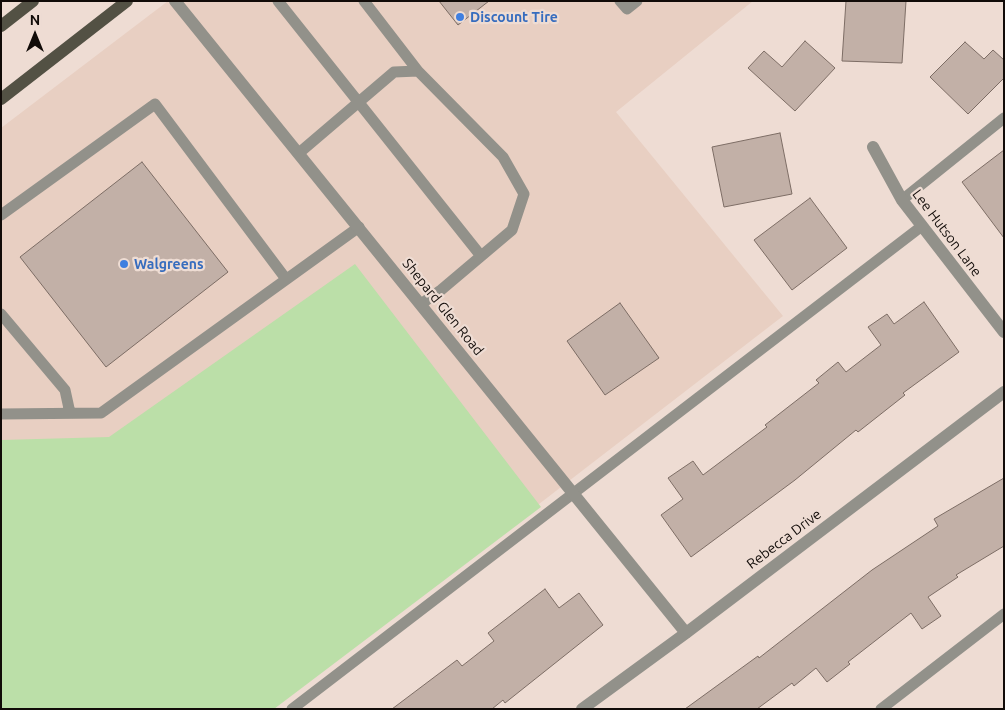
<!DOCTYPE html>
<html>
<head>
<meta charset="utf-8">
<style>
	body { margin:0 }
	#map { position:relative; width:1005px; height:710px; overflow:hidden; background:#eedcd3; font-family:Ubuntu,sans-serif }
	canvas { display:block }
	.frame { position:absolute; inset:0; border:2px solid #110b08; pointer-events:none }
	.north { position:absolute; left:10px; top:10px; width:50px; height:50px; -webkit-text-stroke:4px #eedcd3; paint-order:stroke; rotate:0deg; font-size:14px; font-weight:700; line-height:20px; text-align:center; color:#110b08 }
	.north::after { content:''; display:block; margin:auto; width:18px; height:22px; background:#110b08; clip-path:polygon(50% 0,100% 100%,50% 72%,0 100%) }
</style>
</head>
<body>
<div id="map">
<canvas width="1005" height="710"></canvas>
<div class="frame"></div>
<div class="north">N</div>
</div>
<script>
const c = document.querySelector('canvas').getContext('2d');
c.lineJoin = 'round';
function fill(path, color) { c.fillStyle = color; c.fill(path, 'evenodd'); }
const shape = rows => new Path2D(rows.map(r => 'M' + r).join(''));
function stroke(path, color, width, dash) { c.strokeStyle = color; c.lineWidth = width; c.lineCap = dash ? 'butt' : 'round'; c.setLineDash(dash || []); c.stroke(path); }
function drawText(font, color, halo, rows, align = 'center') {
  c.font = font + ' Ubuntu,sans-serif'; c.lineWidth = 4.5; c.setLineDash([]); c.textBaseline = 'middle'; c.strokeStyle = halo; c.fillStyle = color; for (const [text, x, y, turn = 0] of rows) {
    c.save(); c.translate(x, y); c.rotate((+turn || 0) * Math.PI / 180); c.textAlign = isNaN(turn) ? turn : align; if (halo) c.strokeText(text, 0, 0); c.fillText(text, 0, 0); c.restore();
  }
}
const built = shape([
	[168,1,753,1,616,112,783,316,273,709,1,709,1,128]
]);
const green = shape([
	[355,264,541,507,274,709,1,709,1,440,109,437]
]);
const building = shape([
	[439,1,489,1,458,25,439,1],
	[846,1,906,1,902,63,842,61,846,1],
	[805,41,835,68,795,111,748,68,764,51,782,67,805,41],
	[965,42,984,59,993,50,1004,60,1004,78,968,114,930,77,965,42],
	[780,133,792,194,724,207,712,147,780,133],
	[1004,150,1004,238,962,182,1004,150],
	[142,162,228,272,106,367,20,257,142,162],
	[810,198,847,248,792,290,754,240,810,198],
	[924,302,959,352,903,393,905,395,858,432,856,430,795,480,691,557,661,515,683,499,668,478,693,461,703,475,767,427,765,425,819,383,816,380,838,362,846,372,881,345,868,327,887,314,894,324,924,302],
	[620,303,659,358,605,395,567,341,620,303],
	[1004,478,1004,546,956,575,958,577,928,597,941,616,922,629,911,613,848,662,850,664,827,682,816,668,794,686,792,683,757,709,685,709,758,656,759,658,872,570,938,526,934,519,1004,478],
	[545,589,559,608,579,593,603,625,505,703,503,700,492,709,392,709,457,660,462,666,494,641,488,633,545,589]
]);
const service = shape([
	[278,1,481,256],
	[364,1,418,71],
	[620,1,627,9,637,1],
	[299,153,394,72,418,71,503,157,524,194,512,230,441,290,421,304],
	[902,200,1004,118],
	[1,215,155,104,286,279],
	[1,314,65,390,70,413],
	[1,414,101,413,359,227],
	[292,709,922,226],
	[881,709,1004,614]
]);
const minor = shape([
	[175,1,686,633],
	[873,147,902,200,1004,332],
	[582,709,686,633,1004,392]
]);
const primary = shape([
	[1,26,33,1],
	[1,99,127,1]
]);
const markers = [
	[460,17,5,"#3f7fe0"],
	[124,264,5,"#3f7fe0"]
];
const shopNames = [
	["Discount Tire",470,17],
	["Walgreens",134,264]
];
const streetNames = [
	["Lee Hutson Lane",947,233,53],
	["Shepard Glen Road",443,307,51],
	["Rebecca Drive",784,539,-37]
];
fill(built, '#e8cfc2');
fill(green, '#bbdfa8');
fill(building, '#c2b0a7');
stroke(building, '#7d6d65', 1);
stroke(service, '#92918a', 11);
stroke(minor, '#92918a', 12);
stroke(primary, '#535144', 12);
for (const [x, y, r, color] of markers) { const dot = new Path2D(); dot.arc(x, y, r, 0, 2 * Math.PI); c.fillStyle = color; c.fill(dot); stroke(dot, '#eedcd3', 2); }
drawText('bold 14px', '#366cbe', '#eedcd3', shopNames, 'left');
drawText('14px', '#110b08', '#eedcd3', streetNames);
</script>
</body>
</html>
